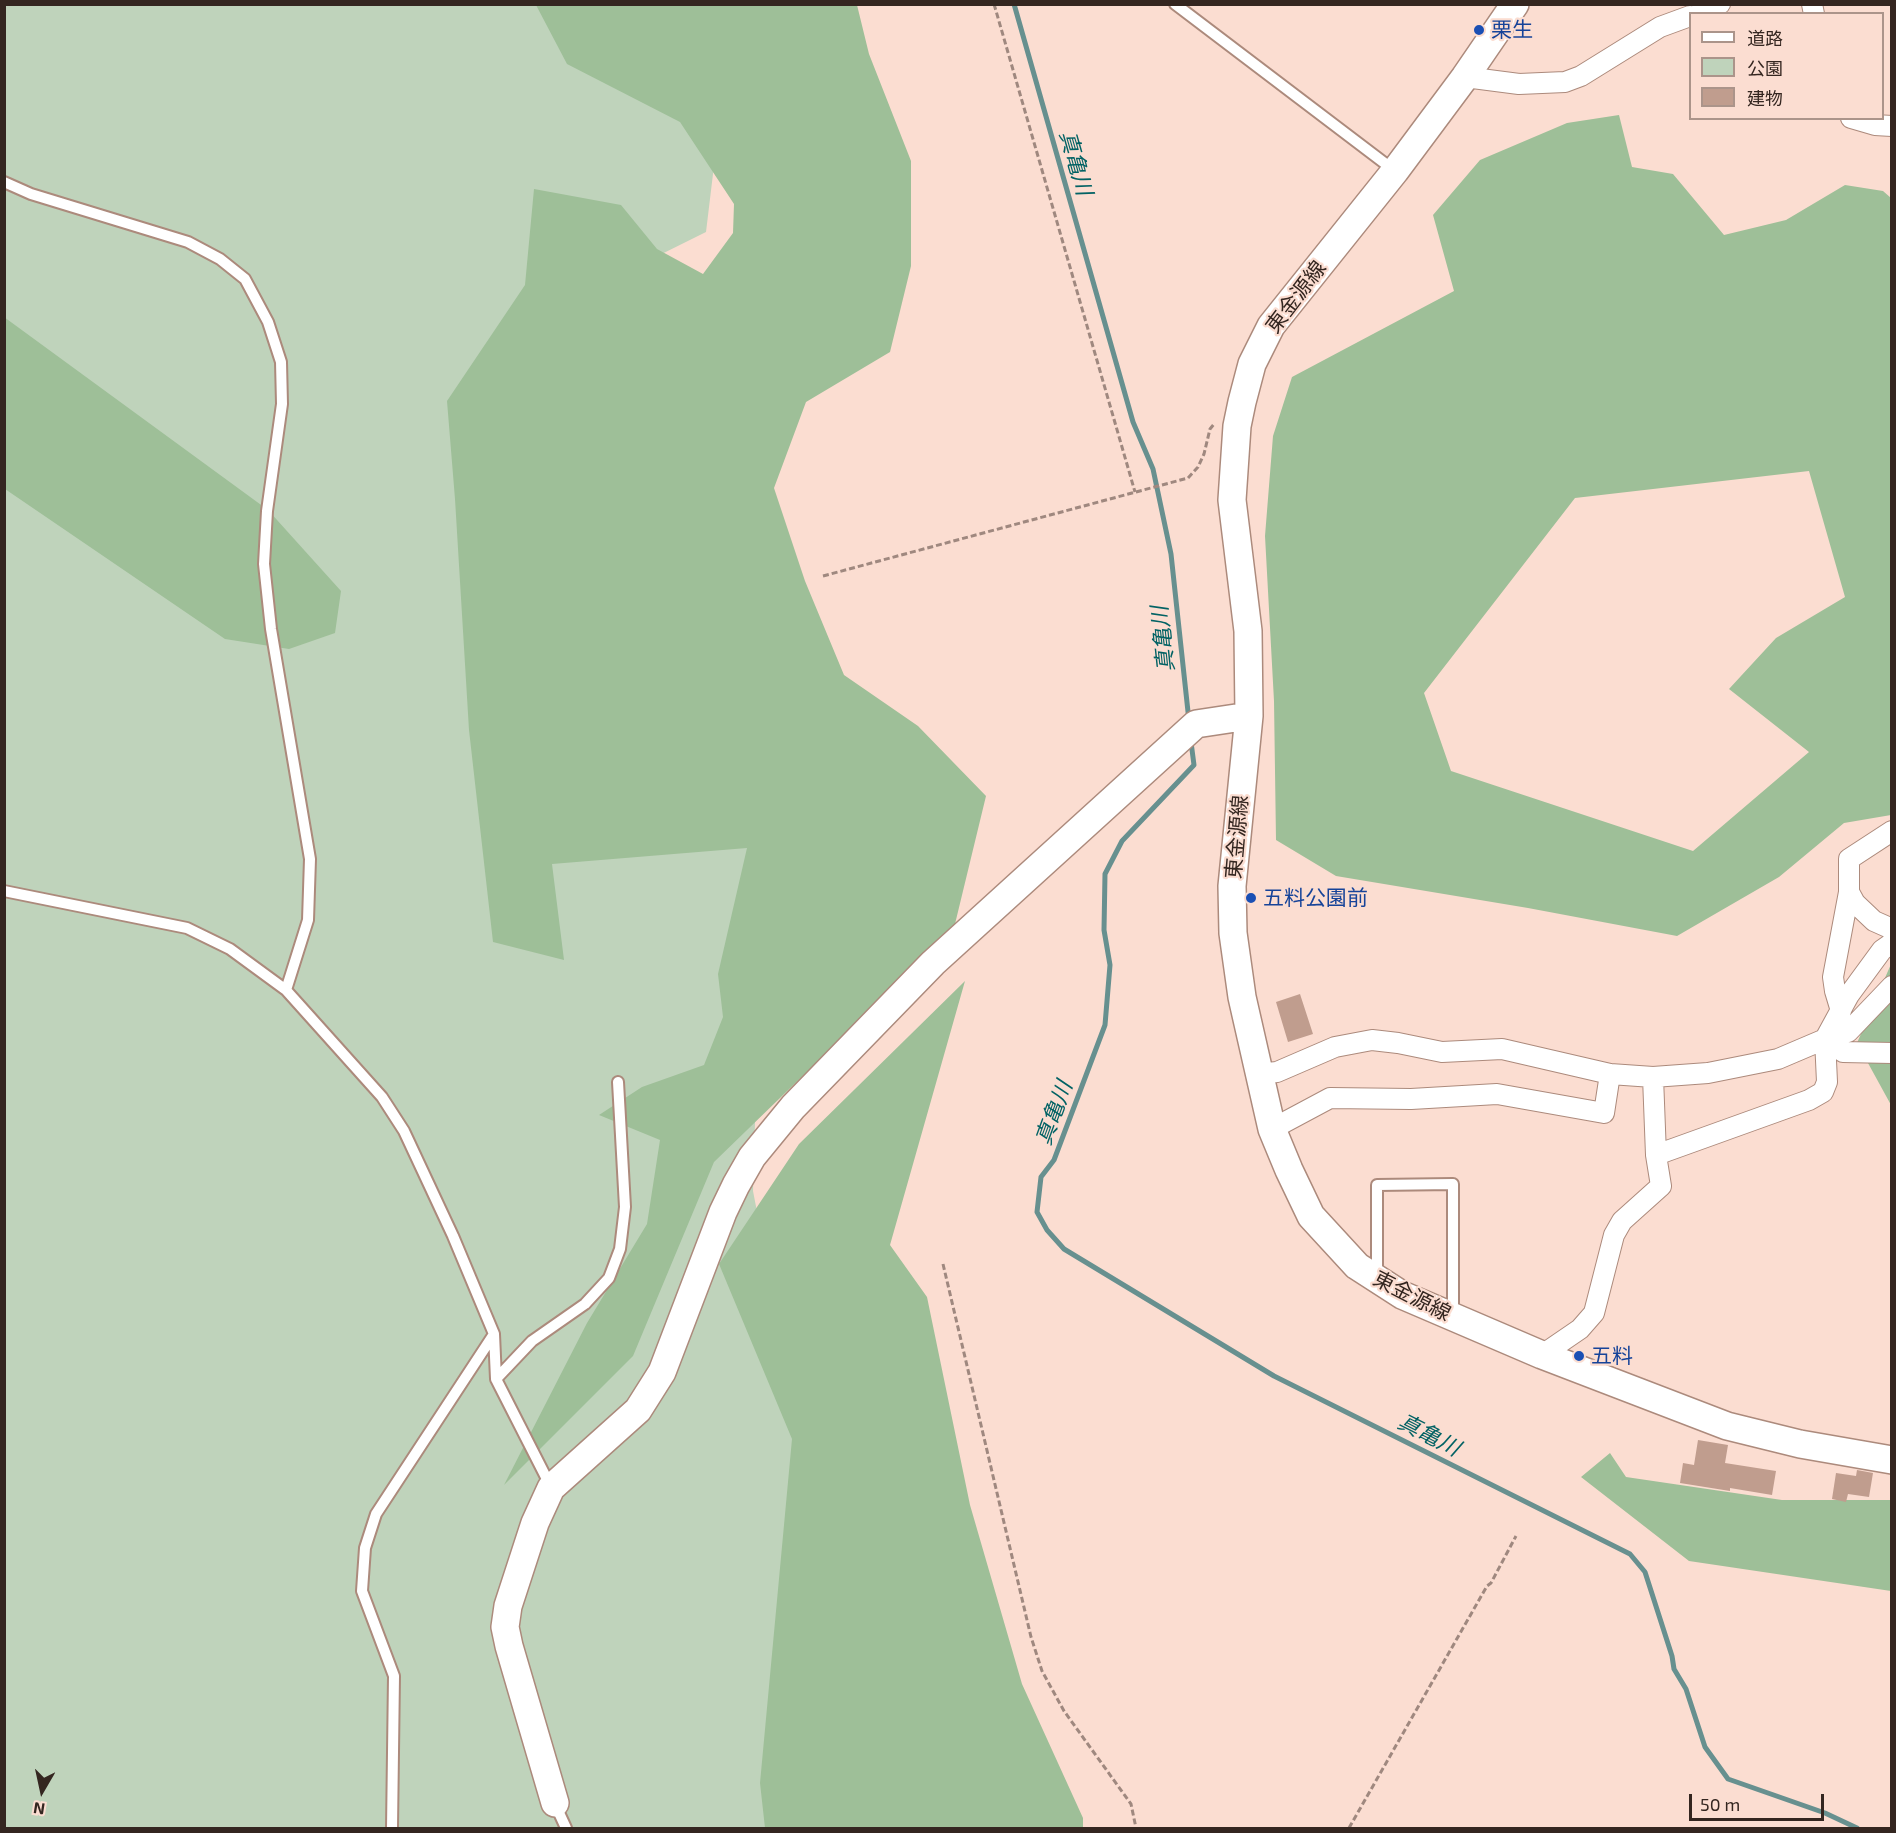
<!DOCTYPE html>
<html>
<head>
<meta charset="utf-8">
<style>
	body { margin:0 }
	#map { position:relative; width:1896px; height:1833px; overflow:hidden; background:#fbddd1; font-family:"Exo 2","Noto Sans JP",sans-serif }
	canvas { display:block }
	.frame { position:absolute; inset:0; border:6px solid #342620; pointer-events:none }
	.legend { position:absolute; left:1689px; top:12px; width:195px; height:108px; box-sizing:border-box; background:#fbddd1; border:2px solid #ab948a; margin:0; padding:8px 10px; list-style:none; font-size:18px; color:#342620 }
	.legend li { display:flex; align-items:center; gap:12px; height:30px }
	.legend b { width:30px; border:2px solid #ab948a }
	.north { position:absolute; left:12px; top:1761px; width:60px; height:60px; -webkit-text-stroke:4px #fbddd1; paint-order:stroke; rotate:189deg; font-size:16px; font-weight:700; line-height:24px; text-align:center; color:#342620 }
	.north::after { content:''; display:block; margin:auto; width:21px; height:27px; background:#342620; clip-path:polygon(50% 0,100% 100%,50% 72%,0 100%) }
	.scale { position:absolute; left:1689px; top:1794px; width:135px; height:27px; box-sizing:border-box; border:3px solid #342620; border-top:0; padding-left:8px; font-size:18px; line-height:21px; white-space:nowrap; color:#342620; -webkit-text-stroke:4px #fbddd1; paint-order:stroke }
</style>
</head>
<body>
<div id="map">
<canvas width="1896" height="1833"></canvas>
<div class="frame"></div>
<ul class="legend">
<li><b style="height:8px;background:#fff"></b>道路</li>
<li><b style="height:16px;background:#bfd3bb"></b>公園</li>
<li><b style="height:16px;background:#c09d8e"></b>建物</li>
</ul>
<div class="north">N</div>
<div class="scale">50 m</div>
</div>
<script>
const c = document.querySelector('canvas').getContext('2d');
c.lineJoin = 'round';
function fill(path, color) { c.fillStyle = color; c.fill(path, 'evenodd'); }
const shape = rows => new Path2D(rows.map(r => 'M' + r).join(''));
function stroke(path, color, width, dash) { c.strokeStyle = color; c.lineWidth = width; c.lineCap = dash ? 'butt' : 'round'; c.setLineDash(dash || []); c.stroke(path); }
function drawText(font, color, halo, rows, align = 'center') {
  c.font = font + ' "Exo 2","Noto Sans JP",sans-serif'; c.lineWidth = 4.5; c.setLineDash([]); c.textBaseline = 'middle'; c.strokeStyle = halo; c.fillStyle = color; for (const [text, x, y, turn = 0] of rows) {
    c.save(); c.translate(x, y); c.rotate((+turn || 0) * Math.PI / 180); c.textAlign = isNaN(turn) ? turn : align; if (halo) c.strokeText(text, 0, 0); c.fillText(text, 0, 0); c.restore();
  }
}
const green = shape([
	[5,5,716,5,723,91,706,232,561,304,764,814,753,1191,822,1545,871,1828,5,1828]
]);
const forest = shape([
	[536,5,857,5,869,54,911,161,911,266,890,352,806,402,774,488,805,581,844,675,918,726,986,796,955,924,920,973,844,1036,714,1162,633,1356,504,1485,587,1323,647,1224,660,1140,599,1115,642,1087,704,1065,723,1017,718,974,747,848,552,864,564,960,493,942,469,730,455,499,447,401,525,285,534,189,621,205,657,249,703,274,733,233,734,204,680,122,567,64],
	[1619,115,1632,167,1673,174,1724,235,1786,220,1845,185,1883,191,1891,198,1891,815,1844,823,1779,877,1677,936,1528,908,1336,876,1276,840,1274,701,1265,536,1273,436,1292,377,1454,291,1433,215,1480,160,1567,123],
	[1809,471,1845,597,1776,638,1729,689,1809,752,1693,851,1451,771,1424,693,1575,498],
	[4,317,268,510,341,591,335,633,289,649,225,639,5,489],
	[1891,964,1891,1105,1857,1043],
	[965,981,890,1245,927,1297,970,1505,1022,1684,1083,1818,1083,1828,765,1828,760,1783,792,1439,719,1264,799,1144],
	[1610,1453,1626,1477,1782,1500,1891,1500,1891,1591,1689,1561,1581,1477]
]);
const stream = shape([
	[1014,4,1133,422,1153,469,1171,554,1189,721],
	[1191,742,1194,765,1122,841,1105,874,1104,930,1110,965,1105,1025,1054,1160,1041,1177,1037,1212,1047,1230,1064,1249,1274,1376,1630,1554,1645,1572,1672,1656,1674,1669,1686,1689,1705,1747,1728,1779,1825,1813,1857,1828]
]);
const building = shape([
	[1300,994,1313,1034,1288,1042,1276,1002],
	[1698,1440,1728,1445,1725,1463,1776,1471,1772,1495,1730,1488,1730,1491,1680,1483,1683,1463,1694,1465],
	[1857,1470,1873,1473,1869,1497,1848,1494,1846,1502,1832,1499,1836,1473,1856,1476]
]);
const path = shape([
	[994,4,1135,492],
	[823,576,1188,478,1198,467,1204,454,1210,429,1214,424],
	[943,1264,1031,1637,1042,1671,1064,1711,1131,1804,1136,1828],
	[1349,1828,1487,1586,1491,1583,1516,1536]
]);
const lane = shape([
	[1175,4,1395,171],
	[4,182,31,194,188,242,220,259,245,279,268,322,281,362,282,404,267,511,264,564,271,629,310,859,308,920,286,990],
	[4,891,187,928,230,949,286,990,382,1097,404,1131,453,1236,494,1334,496,1379,551,1487],
	[1377,1276,1377,1185,1453,1184,1453,1317],
	[496,1379,532,1341,585,1304,609,1278,620,1249,625,1207,618,1082],
	[555,1804,566,1828],
	[392,1828,394,1676,362,1591,365,1548,376,1514,494,1334]
]);
const street = shape([
	[1812,4,1814,14],
	[1698,14,1720,4],
	[1465,77,1519,84,1565,82,1581,76,1660,27,1690,16],
	[1851,118,1875,125,1892,126],
	[1849,892,1855,903,1874,921,1892,929],
	[1892,986,1848,1032,1825,1039,1843,1052,1892,1053],
	[1841,1011,1835,991,1833,977,1849,892,1849,859,1892,831],
	[1258,1074,1277,1072,1335,1047,1372,1040,1398,1043,1442,1052,1502,1049,1610,1074,1653,1077,1708,1073,1778,1059,1825,1039,1849,995,1882,950,1892,943],
	[1272,1129,1330,1098,1411,1099,1497,1094,1604,1113,1610,1074],
	[1656,1155,1809,1100,1823,1092,1827,1082,1825,1039],
	[1542,1355,1580,1329,1594,1313,1614,1235,1622,1221,1661,1186,1656,1155,1653,1077]
]);
const secondary = shape([
	[1515,4,1465,77,1395,171,1271,326,1252,364,1242,402,1237,426,1232,500,1248,631,1249,716,1232,886,1233,933,1242,997,1272,1129,1289,1170,1311,1216,1357,1266,1402,1295,1542,1355,1727,1426,1800,1444,1892,1460],
	[555,1803,509,1646,505,1627,508,1606,535,1523,551,1488,638,1410,662,1372,723,1212,736,1185,752,1157,793,1107,933,963,1196,724,1249,716]
]);
const markers = [
	[1479,30,6,"#1a4fb4"],
	[1251,898,6,"#1a4fb4"],
	[1579,1356,6,"#1a4fb4"]
];
const transitNames = [
	["栗生",1491,30],
	["五料公園前",1263,898],
	["五料",1591,1356]
];
const streetNames = [
	["東金源線",1296,297,-53],
	["東金源線",1237,837,-85],
	["東金源線",1412,1296,27]
];
const waterNames = [
	["真亀川",1076,163,74],
	["真亀川",1163,639,-96],
	["真亀川",1054,1113,-70],
	["真亀川",1429,1435,27]
];
fill(green, '#bfd3bb');
fill(forest, '#9ebf98');
stroke(stream, '#67908f', 5);
fill(building, '#c09d8e');
stroke(lane, '#ac8a7c', 14);
stroke(street, '#ac8a7c', 22);
stroke(secondary, '#ac8a7c', 30);
stroke(path, '#9f887f', 3, [6, 3]);
stroke(lane, '#fff', 10);
stroke(street, '#fff', 20);
stroke(secondary, '#fff', 27);
for (const [x, y, r, color] of markers) { const dot = new Path2D(); dot.arc(x, y, r, 0, 2 * Math.PI); c.fillStyle = color; c.fill(dot); stroke(dot, '#fbddd1', 2); }
drawText('21px', '#164399', '#fbddd1', transitNames, 'left');
drawText('21px', '#342620', '#fbddd1', streetNames);
drawText('italic 22px', '#026264', '#fbddd1', waterNames);
</script>
</body>
</html>
